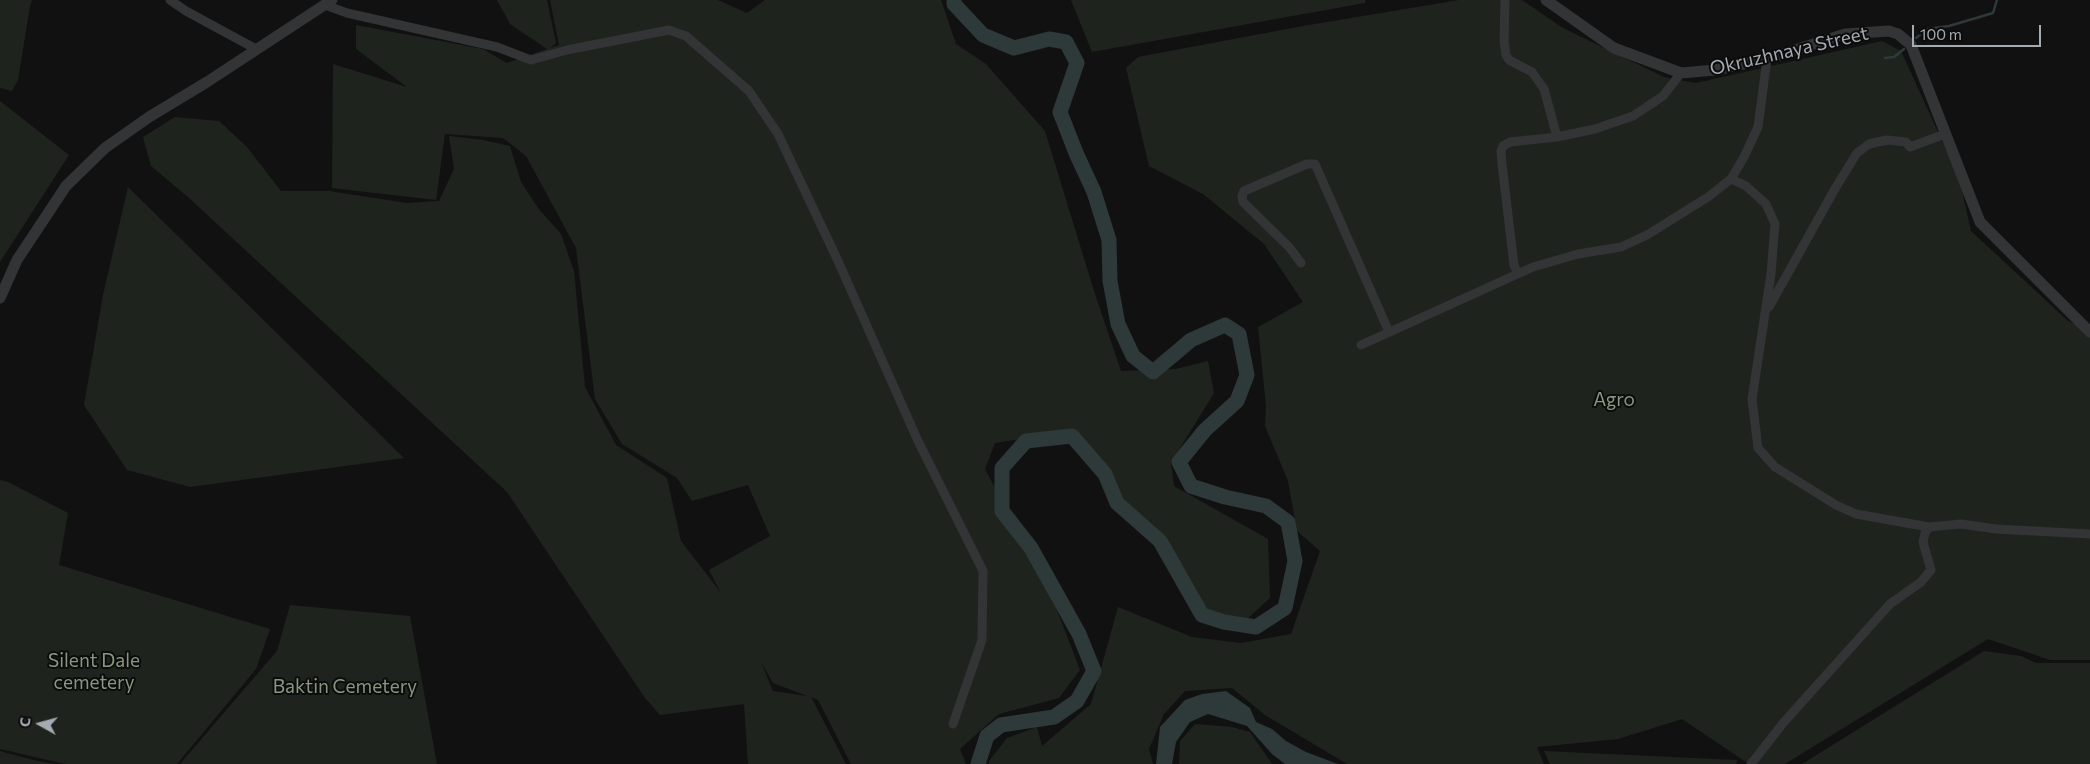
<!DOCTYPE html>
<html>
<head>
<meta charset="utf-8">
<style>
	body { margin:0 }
	#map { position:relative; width:2090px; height:764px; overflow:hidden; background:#111112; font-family:Commissioner,sans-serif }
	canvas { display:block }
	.north { position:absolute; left:15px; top:699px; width:50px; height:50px; -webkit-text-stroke:4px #0c0c0d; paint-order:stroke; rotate:277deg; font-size:14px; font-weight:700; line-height:20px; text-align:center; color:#a4abb1 }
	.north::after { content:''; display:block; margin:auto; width:18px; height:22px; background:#a4abb1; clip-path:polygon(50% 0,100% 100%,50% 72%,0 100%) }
	.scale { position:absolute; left:1912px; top:25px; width:129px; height:22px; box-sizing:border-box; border:2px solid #a4abb1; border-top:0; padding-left:6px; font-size:15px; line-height:18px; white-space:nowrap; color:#a4abb1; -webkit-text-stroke:4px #0c0c0d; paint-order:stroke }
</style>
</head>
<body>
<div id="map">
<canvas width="2090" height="764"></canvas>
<div class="north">С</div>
<div class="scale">100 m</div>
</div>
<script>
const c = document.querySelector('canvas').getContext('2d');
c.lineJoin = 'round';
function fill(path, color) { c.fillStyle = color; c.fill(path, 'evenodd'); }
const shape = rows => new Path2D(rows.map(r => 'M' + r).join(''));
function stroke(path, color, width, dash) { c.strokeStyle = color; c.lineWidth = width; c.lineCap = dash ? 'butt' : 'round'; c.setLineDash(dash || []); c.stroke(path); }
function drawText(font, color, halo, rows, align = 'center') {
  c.font = font + ' Commissioner,sans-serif'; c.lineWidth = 4; c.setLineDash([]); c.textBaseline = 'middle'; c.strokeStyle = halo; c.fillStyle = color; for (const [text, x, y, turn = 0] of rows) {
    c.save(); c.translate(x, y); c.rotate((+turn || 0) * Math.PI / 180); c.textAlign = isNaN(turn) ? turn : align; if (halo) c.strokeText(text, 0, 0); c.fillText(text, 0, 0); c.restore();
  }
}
const green = shape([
	[0,0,32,0,30,6,18,80,12,91,0,88],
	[497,0,547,0,556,43,550,48,559,45,550,0,718,0,747,13,765,0,941,0,956,44,986,64,1045,131,1094,291,1121,371,1176,369,1208,361,1214,393,1171,463,1174,486,1268,539,1270,598,1246,620,1208,612,1180,571,1123,507,1076,430,995,443,985,469,1050,592,1080,670,1059,698,999,714,960,749,966,764,851,764,818,700,811,697,846,764,748,764,744,704,660,715,645,698,507,492,189,198,151,166,143,137,175,117,219,121,247,147,281,191,329,191,407,203,439,201,454,169,449,136,483,140,510,146,521,182,538,208,561,234,574,271,585,387,616,445,667,478,681,541,721,593,709,570,770,536,748,485,692,501,677,478,622,444,595,399,576,248,526,156,503,138,445,134,436,200,332,188,333,64,407,87,356,49,356,25,483,49,507,63,547,49,510,24],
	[761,662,773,683,807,696,773,691],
	[1071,0,1365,0,1365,3,1092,52],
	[1459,0,1522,0,1563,28,1664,77,1696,83,1882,41,1901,51,1959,178,1971,231,2067,320,2080,327,2090,337,2090,660,2050,660,1988,639,1785,764,1749,764,1682,719,1618,739,1537,747,1544,764,1347,764,1265,715,1232,688,1185,691,1164,714,1149,749,1153,764,989,764,989,761,1007,738,1037,727,1042,746,1091,704,1118,607,1192,637,1241,643,1291,634,1320,551,1297,531,1288,481,1265,426,1266,406,1258,327,1303,302,1264,244,1203,194,1149,166,1126,68,1138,57,1303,26],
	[0,101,69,155,0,262],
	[128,187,404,458,190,487,127,470,84,405,103,295],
	[0,480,8,482,68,513,59,565,270,629,256,669,177,764,65,764,0,749],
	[290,605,410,616,437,764,180,764,277,651],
	[1984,651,2021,656,2036,663,2090,663,2090,764,1802,764],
	[1195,724,1232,727,1250,732,1272,764,1179,764,1180,741],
	[0,751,33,760,55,764,0,764],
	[1544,751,1737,760,1736,764,1550,764]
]);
const water = shape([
	[1226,691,1250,708,1256,722,1272,729,1286,741,1306,752,1338,764,1285,764,1272,754,1247,726,1208,714,1190,722,1176,742,1172,764,1156,764,1160,727,1185,700,1202,694]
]);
const stream = shape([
	[1916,38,1927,29,1949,26,1993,13,1997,0],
	[1885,58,1894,57,1904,49],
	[973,764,977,762]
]);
const river = shape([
	[954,0,954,4,983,35,1014,48,1049,39,1066,42,1077,63,1060,112,1076,153,1094,192,1109,240,1110,281,1118,324,1133,356,1153,372,1191,340,1225,325,1239,334,1247,375,1237,401,1205,430,1179,462,1191,486,1225,497,1266,506,1288,522,1295,561,1285,608,1256,627,1224,622,1202,615,1160,541,1117,503,1105,474,1072,436,1026,441,1002,468,1002,511,1031,548,1079,634,1094,671,1077,701,1054,717,1001,725,987,736,978,764]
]);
const minor = shape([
	[170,0,186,11,256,49],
	[1505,0,1504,41,1506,55,1509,60,1532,72,1544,89,1557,137],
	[325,5,347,13,497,47,531,60,567,50,669,30,686,36,749,91,778,134,838,261,918,441,983,571,982,640,953,724],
	[1731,179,1746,186,1766,204,1775,224,1771,274,1752,399,1758,448,1775,467,1836,505,1856,514,1929,527],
	[1301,263,1289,247,1243,202,1242,196,1244,191,1307,164,1315,164,1389,332],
	[1518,274,1514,265,1502,164,1501,151,1503,146,1510,142,1557,137,1595,129,1633,116,1663,96,1681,73],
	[1769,307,1836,187,1857,153,1869,144,1887,140,1906,142,1910,147,1945,134],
	[1361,345,1533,267,1578,254,1621,247,1647,235,1708,197,1731,179,1744,157,1758,127,1767,59],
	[1751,764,1784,722,1890,604,1921,582,1931,570,1923,542,1925,533,1929,527,1961,524,1996,529,2090,534]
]);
const tertiary = shape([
	[1546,0,1614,48,1681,73,1715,70,1767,59,1845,34,1889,31,1898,34,1911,45,1980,222,2090,332],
	[0,298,17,260,66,186,105,148,149,117,207,82,332,0]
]);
const streetNames = [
	["Okruzhnaya Street",1789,51,-13]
];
const parkNames = [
	["Agro",1614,400],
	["Silent Dale",94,661],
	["cemetery",94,683],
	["Baktin Cemetery",345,687]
];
fill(green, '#1e241d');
fill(water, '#2e393a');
stroke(stream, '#2e393a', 2.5);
stroke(river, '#2e393a', 15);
stroke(minor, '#323436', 9);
stroke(tertiary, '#323436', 11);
drawText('19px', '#a4abb1', '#0c0c0d', streetNames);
drawText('19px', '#84997d', '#0c0c0d', parkNames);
</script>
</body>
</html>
